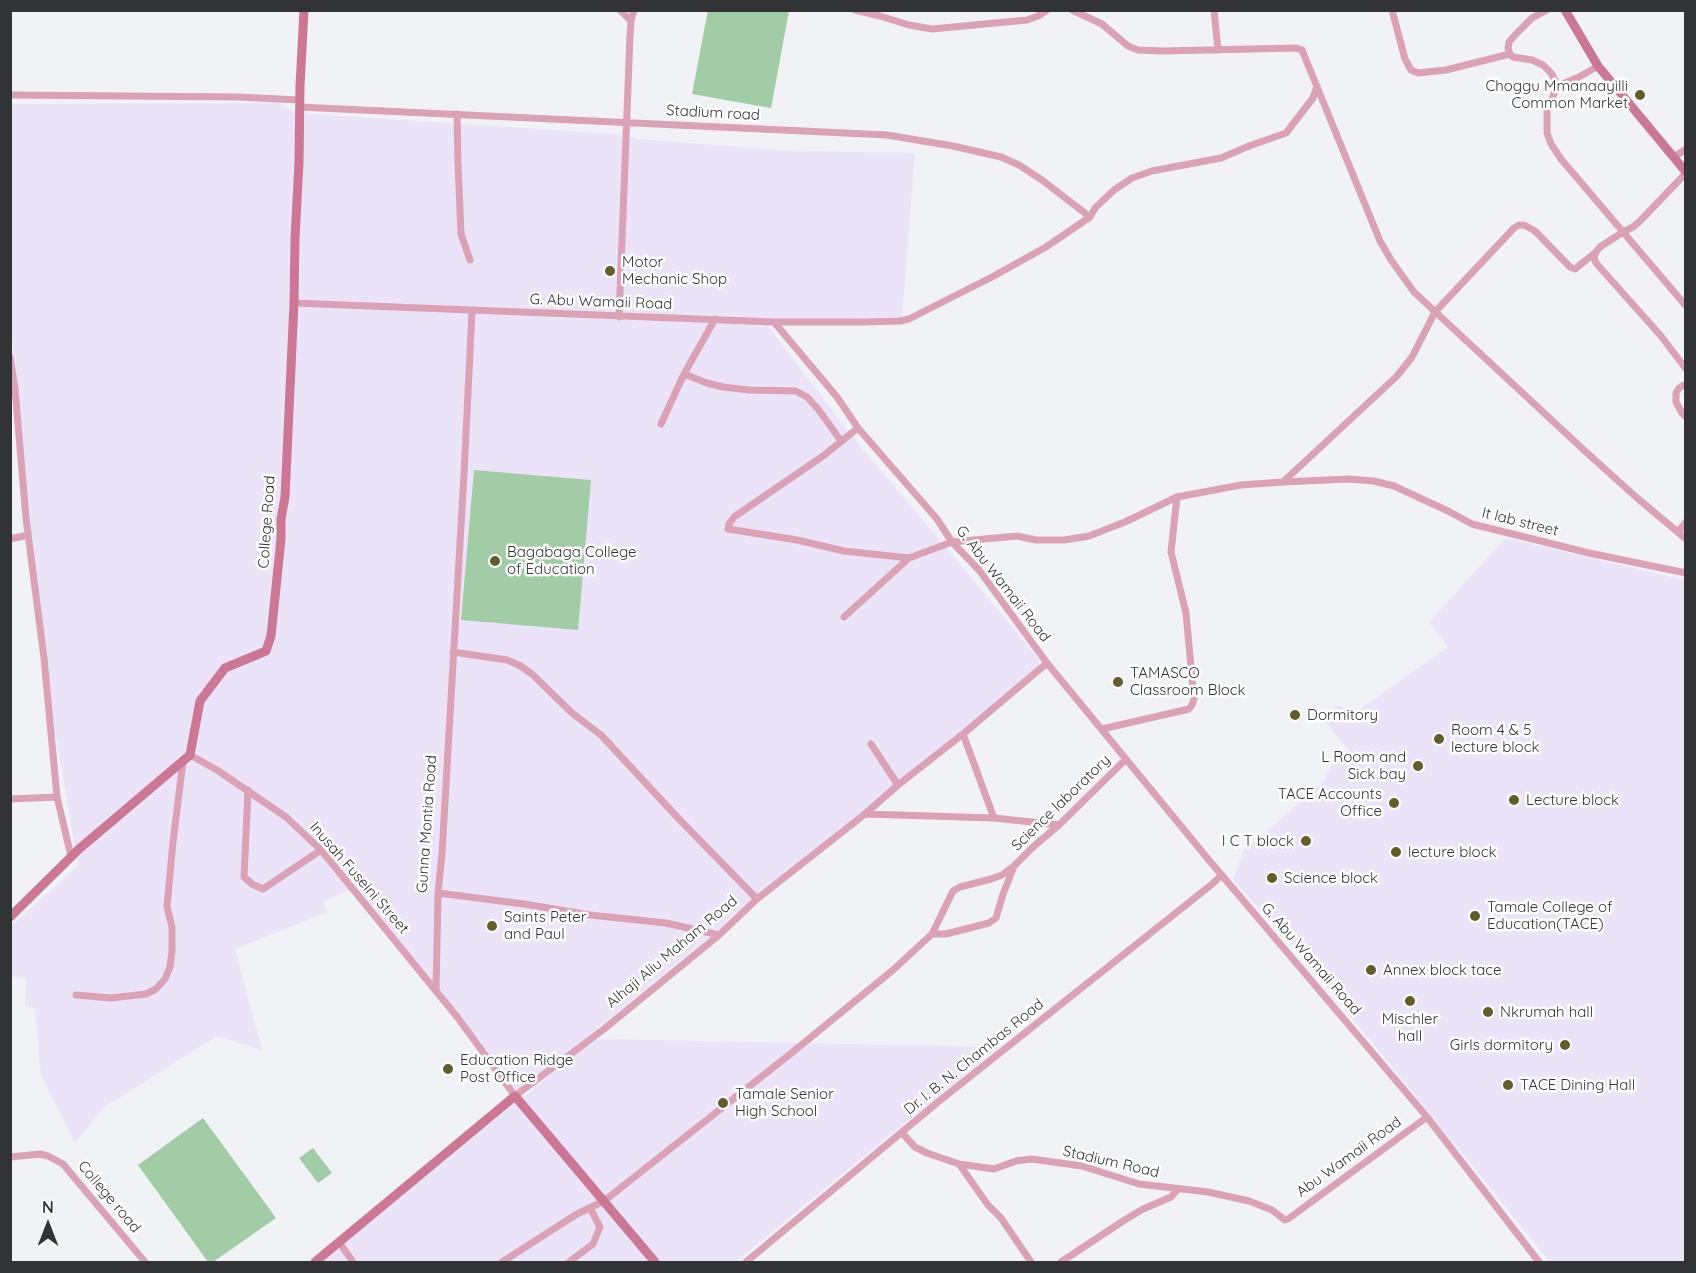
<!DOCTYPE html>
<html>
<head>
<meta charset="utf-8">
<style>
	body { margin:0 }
	#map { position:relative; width:1696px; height:1273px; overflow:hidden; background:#f0f2f5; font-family:Quicksand,sans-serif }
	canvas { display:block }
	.frame { position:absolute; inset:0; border:12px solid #323334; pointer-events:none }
	.north { position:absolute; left:18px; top:1195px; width:60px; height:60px; -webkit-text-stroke:4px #fff; paint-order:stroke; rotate:0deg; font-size:16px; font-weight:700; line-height:24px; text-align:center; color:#323334 }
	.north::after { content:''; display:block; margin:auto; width:21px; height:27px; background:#323334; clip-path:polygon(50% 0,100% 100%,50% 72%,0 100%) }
</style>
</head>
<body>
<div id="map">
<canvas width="1696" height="1273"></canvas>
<div class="frame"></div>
<div class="north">N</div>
</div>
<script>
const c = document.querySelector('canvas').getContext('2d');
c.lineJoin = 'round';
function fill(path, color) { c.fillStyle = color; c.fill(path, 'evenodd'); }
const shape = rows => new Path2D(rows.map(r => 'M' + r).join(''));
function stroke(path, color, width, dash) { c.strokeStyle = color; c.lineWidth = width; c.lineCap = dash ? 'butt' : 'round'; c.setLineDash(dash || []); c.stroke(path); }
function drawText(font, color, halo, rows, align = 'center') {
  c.font = font + ' Quicksand,sans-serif'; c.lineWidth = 5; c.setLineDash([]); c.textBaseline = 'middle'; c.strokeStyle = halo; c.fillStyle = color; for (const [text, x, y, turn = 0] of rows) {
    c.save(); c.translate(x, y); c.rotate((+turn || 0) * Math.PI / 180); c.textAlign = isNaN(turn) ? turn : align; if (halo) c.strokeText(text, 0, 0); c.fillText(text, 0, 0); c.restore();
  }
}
const education = shape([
	[279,103,295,113,614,134,640,139,789,151,915,153,902,317,765,322,848,431,1040,660,1036,670,518,1093,354,887,323,902,327,912,235,949,262,1050,217,1036,103,1108,75,1143,41,1076,35,1008,25,1006,26,978,11,977,10,927,78,866,44,666,23,469,10,311,11,104],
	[1506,538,1685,580,1685,1262,1550,1262,1319,977,1314,965,1312,951,1305,958,1233,880,1244,850,1257,840,1324,781,1335,757,1350,752,1321,717,1339,705,1353,714,1448,647,1429,622],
	[595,1039,999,1047,862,1158,736,1262,319,1262]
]);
const green = shape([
	[708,10,789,11,771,108,692,94],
	[474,470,591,480,578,630,461,620],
	[203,1118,276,1218,213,1262,208,1262,138,1165],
	[313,1148,332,1173,318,1183,299,1158]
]);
const street = shape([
	[620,10,631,21],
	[855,10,880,16,909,25,932,29,1027,20,1038,16,1047,10],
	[1072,10,1102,24,1128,46,1138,50,1162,51,1296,48,1302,50,1380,241,1391,260,1414,292,1586,452,1636,497,1686,539],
	[1214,10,1218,50],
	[1392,10,1405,59,1411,70,1418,73,1446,70,1510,54,1513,57,1532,60,1543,65,1551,73,1558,86,1579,77,1598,66],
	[1510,54,1508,48,1509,42,1515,35,1532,18,1547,10],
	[1558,86,1547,108,1547,133,1551,144,1561,159,1686,306],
	[10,95,238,97,299,100],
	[299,107,887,135,953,146,1001,157,1019,165,1042,180,1090,217],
	[457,114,458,164,461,234,470,260],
	[1674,157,1686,149],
	[1686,173,1640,221,1633,227,1623,232,1600,247,1596,252,1594,258,1596,263,1661,336,1686,369],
	[294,303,774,322,837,397,858,428,937,519,952,542,979,570,1047,663,1208,859,1427,1117,1539,1262],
	[619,317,630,36,631,21,634,10],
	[715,319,684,374,707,383,723,387,749,390,796,391,807,397,818,409,841,441],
	[774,322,865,322,900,321,909,319,992,277,1046,247,1090,217,1095,208,1114,190,1132,178,1152,171,1221,158,1249,146,1286,133,1313,98,1317,86],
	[10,357,15,389,26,518,44,658,57,797,71,856],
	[1686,384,1679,388,1676,393,1676,402,1682,413,1686,417],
	[661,424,684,374],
	[858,428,823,456,734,517,729,524,728,529,797,540,844,551,909,558],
	[1283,482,1397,376,1412,357,1435,312,1514,228,1519,225,1524,225,1535,231,1570,267,1575,269,1596,252],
	[1678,532,1686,522],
	[10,539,28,535],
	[844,617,909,558,952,542,1017,536,1036,540,1064,540,1089,536,1125,522,1177,497,1241,485,1283,482,1349,479,1374,481,1394,486,1448,511,1472,524,1589,553,1686,573],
	[453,652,507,660,519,665,532,674,572,713,601,735,678,818,757,899],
	[1102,729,1189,709,1192,705,1194,699,1186,613,1171,552,1177,497],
	[963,734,994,818],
	[871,744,898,785],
	[190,755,217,770,286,817,321,850,458,1018,515,1096,604,1029,719,935,757,899,865,814,898,785,963,734,1047,663],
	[248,790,244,877,252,884,263,889,321,850],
	[10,799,57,797],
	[865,814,994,818,1059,825],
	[438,893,524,904,590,915,666,923,719,935],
	[932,934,946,934,989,923,996,918,1003,894,1013,869],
	[436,991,438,893,442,854,464,474,472,311],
	[76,995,111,998,146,994,156,989,165,979,170,967,172,951,172,927,167,907,173,842,183,761],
	[902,1133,915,1147,927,1153,959,1164,988,1205,1001,1218,1031,1262],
	[10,1157,40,1154,48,1156,63,1164,145,1262],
	[959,1164,994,1169,1016,1161,1031,1159,1082,1166,1139,1184,1208,1192,1249,1201,1272,1210,1285,1220,1288,1219,1427,1117],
	[339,1242,353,1262],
	[502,1262,577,1214,604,1201,794,1051,893,970,932,934,953,891,960,887,991,879,1002,875,1014,866,1033,847,1059,825,1126,759],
	[569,1262,593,1244,600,1227,590,1208],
	[746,1262,938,1102,1211,885,1222,875],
	[1061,1262,1123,1221,1143,1209,1171,1197,1178,1189]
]);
const secondary = shape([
	[1565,10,1598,66,1686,172],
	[10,917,79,849,190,755,200,701,225,668,266,651,271,636,281,539,281,519,285,497,294,303,295,238,299,163,300,86,304,10],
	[315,1262,515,1096,655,1262]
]);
const markers = [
	[1640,95,6,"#635d29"],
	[610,271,6,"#635d29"],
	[495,561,6,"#635d29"],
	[1118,682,6,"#635d29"],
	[1295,715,6,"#635d29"],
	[1439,739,6,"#635d29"],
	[1418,766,6,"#635d29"],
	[1514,800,6,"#635d29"],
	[1394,803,6,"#635d29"],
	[1306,841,6,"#635d29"],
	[1396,852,6,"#635d29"],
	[1272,878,6,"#635d29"],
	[1475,916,6,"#635d29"],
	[492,926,6,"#635d29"],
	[1371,970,6,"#635d29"],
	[1410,1001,6,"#635d29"],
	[1488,1012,6,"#635d29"],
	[1565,1045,6,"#635d29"],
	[448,1069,6,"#635d29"],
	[1508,1085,6,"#635d29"],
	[723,1103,6,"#635d29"]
];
const poiNames = [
	["Choggu Mmanaayilli",1628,86,"right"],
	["Common Market",1628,103,"right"],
	["Motor",622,262],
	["Mechanic Shop",622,279],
	["Bagabaga College",507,552],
	["of Education",507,569],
	["TAMASCO",1130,673],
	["Classroom Block",1130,690],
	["Dormitory",1307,715],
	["Room 4 & 5",1451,730],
	["lecture block",1451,747],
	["L Room and",1406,757,"right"],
	["Sick bay",1406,774,"right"],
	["TACE Accounts",1382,794,"right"],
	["Office",1382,811,"right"],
	["Lecture block",1526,800],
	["I C T block",1294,841,"right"],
	["lecture block",1408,852],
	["Science block",1284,878],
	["Tamale College of",1487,907],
	["Education(TACE)",1487,924],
	["Saints Peter",504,917],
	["and Paul",504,934],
	["Annex block tace",1383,970],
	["Nkrumah hall",1500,1012],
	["Mischler",1410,1019,"center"],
	["hall",1410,1036,"center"],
	["Girls dormitory",1553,1045,"right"],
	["Education Ridge",460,1060],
	["Post Office",460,1077],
	["TACE Dining Hall",1520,1085],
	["Tamale Senior",735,1094],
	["High School",735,1111]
];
const streetNames = [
	["Stadium road",713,113,3],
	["G. Abu Wamaii Road",601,302,2],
	["College Road",267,522,-86],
	["It lab street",1520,522,14],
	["G. Abu Wamaii Road",1003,584,52],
	["Science laboratory",1061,803,-44],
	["Gunna Montia Road",427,824,-86],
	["Inusah Fuseini Street",359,878,49],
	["Alhaji Aliu Maham Road",672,952,-40],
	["G. Abu Wamaii Road",1311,959,49],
	["Dr. I. B. N. Chambas Road",974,1057,-39],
	["Abu Wamaii Road",1349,1157,-36],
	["Stadium Road",1111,1162,13],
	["College road",109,1197,50]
];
fill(education, '#ebe4f9');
fill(green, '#a2cca6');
stroke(street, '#dba1b4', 7);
stroke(secondary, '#cc7895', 9);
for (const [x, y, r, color] of markers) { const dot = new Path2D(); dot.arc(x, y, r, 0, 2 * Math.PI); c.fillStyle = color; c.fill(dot); stroke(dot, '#fff', 2); }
drawText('15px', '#323334', '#fff', poiNames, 'left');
drawText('15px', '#323334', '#fff', streetNames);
</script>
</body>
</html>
